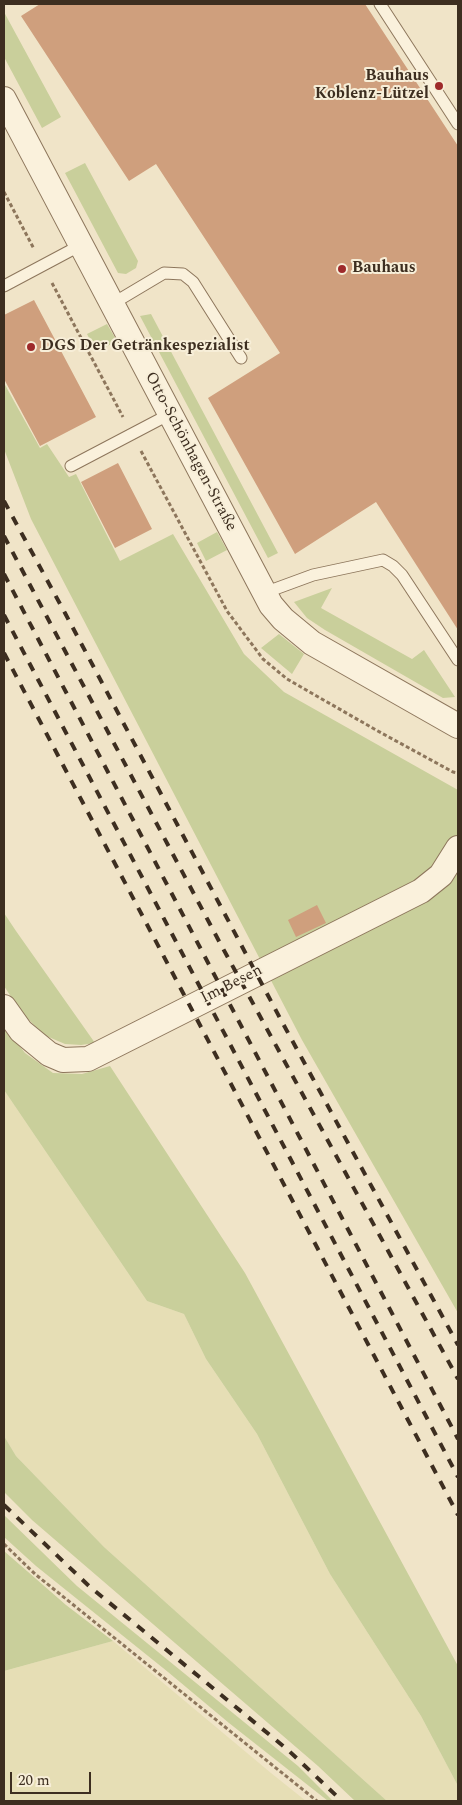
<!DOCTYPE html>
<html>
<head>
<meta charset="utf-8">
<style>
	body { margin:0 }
	#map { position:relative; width:462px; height:1805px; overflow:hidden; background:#f0e4c8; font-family:Spectral,serif }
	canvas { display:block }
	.frame { position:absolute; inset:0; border:5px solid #3d2e20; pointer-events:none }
	.scale { position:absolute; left:10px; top:1772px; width:81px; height:22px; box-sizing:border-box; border:2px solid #3d2e20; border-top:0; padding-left:6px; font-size:15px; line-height:18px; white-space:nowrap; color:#3d2e20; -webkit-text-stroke:4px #f7eed8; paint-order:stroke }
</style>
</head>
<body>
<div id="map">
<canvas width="462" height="1805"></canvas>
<div class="frame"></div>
<div class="scale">20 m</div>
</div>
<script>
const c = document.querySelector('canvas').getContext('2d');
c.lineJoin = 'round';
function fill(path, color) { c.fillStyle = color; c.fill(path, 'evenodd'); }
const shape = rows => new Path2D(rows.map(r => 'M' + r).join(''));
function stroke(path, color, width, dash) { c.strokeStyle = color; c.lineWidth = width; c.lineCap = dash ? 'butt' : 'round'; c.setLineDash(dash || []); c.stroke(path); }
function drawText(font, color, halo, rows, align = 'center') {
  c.font = font + ' Spectral,serif'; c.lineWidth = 4; c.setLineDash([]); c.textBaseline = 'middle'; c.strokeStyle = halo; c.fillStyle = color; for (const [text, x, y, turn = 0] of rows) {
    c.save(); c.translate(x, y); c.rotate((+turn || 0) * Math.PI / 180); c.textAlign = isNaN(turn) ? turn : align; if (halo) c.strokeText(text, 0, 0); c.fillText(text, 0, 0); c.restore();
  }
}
const farmland = shape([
	[4,1090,147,1301,184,1314,206,1359,257,1434,330,1574,421,1716,458,1786,458,1801,387,1801,104,1547,16,1456,4,1436],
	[113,1641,271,1773,306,1801,4,1801,4,1671]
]);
const green = shape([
	[4,12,61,117,42,128,4,57],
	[85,163,138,261,136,268,126,274,118,273,65,173],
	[151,314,278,553,268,558,140,316],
	[107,324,117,341,96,352,87,334],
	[4,383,40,448,47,444,69,477,76,474,120,561,173,534,244,654,284,692,458,790,458,1313,302,1040,31,519,4,449],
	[217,532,227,550,206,561,197,543],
	[332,588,321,608,412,659,424,650,455,697,443,698,325,630,307,618,294,602],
	[279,634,304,654,292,674,261,648],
	[4,913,16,931,95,1043,81,1045,65,1044,44,1035,21,1012,4,986],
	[4,1026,25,1053,53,1073,82,1074,110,1066,245,1273,458,1666,458,1786,421,1716,330,1574,257,1434,206,1359,184,1314,147,1301,4,1090],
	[4,1436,16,1456,104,1547,387,1801,355,1801,318,1766,32,1520,4,1492],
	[4,1515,77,1586,298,1766,333,1801,328,1801,229,1723,168,1672,36,1566,4,1537],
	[4,1551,66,1605,113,1641,4,1671]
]);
const building = shape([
	[40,4,365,4,458,146,458,630,376,502,295,554,208,398,280,353,156,164,129,181,21,16],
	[34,300,96,417,40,446,4,379,4,315],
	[118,463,152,529,115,548,81,482],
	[317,905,326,923,296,937,288,920]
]);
const path = shape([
	[4,192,34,249],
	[52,283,123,417],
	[141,451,227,611,263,659,287,679,376,730,453,772,458,773],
	[4,1544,35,1574,317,1801]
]);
const lane = shape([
	[380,4,458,124],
	[4,286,81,245],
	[112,304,164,273,183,274,193,282,241,358],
	[71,466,170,414],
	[264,593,313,575,383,560,393,566,402,575,458,660]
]);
const street = shape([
	[4,99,271,605,283,619,312,643,458,726],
	[4,1007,21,1031,49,1054,63,1060,88,1059,421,891,441,875,458,848]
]);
const rail = shape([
	[4,501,65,613,281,1020,458,1345],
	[4,536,220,943,458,1379],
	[4,574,458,1439],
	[4,615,458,1477],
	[4,653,458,1515],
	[4,1505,89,1586,288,1750,342,1801]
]);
const markers = [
	[439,86,5,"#9e2a2b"],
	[342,269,5,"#9e2a2b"],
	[31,347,5,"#9e2a2b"]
];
const poiNames = [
	["Bauhaus",429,77,"right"],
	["Koblenz-Lützel",429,95,"right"],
	["Bauhaus",352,269],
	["DGS Der Getränkespezialist",41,347]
];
const streetNames = [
	["Otto-Schönhagen-Straße",190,452,62],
	["Im Besen",232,985,-27]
];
fill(farmland, '#e6deb5');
fill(green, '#c9cf9b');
fill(building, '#cf9f7d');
stroke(lane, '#8d765c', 13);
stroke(street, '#8d765c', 26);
stroke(path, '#8d765c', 3, [4, 2.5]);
stroke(lane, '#faf1dc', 11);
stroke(street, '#faf1dc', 24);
stroke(rail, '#3d2e20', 4, [9, 9]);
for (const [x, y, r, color] of markers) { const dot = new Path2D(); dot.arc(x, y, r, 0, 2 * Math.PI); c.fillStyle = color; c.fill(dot); stroke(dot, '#f7eed8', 2); }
drawText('bold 16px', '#3d2e20', '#f7eed8', poiNames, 'left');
drawText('16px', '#3d2e20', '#f7eed8', streetNames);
</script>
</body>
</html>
